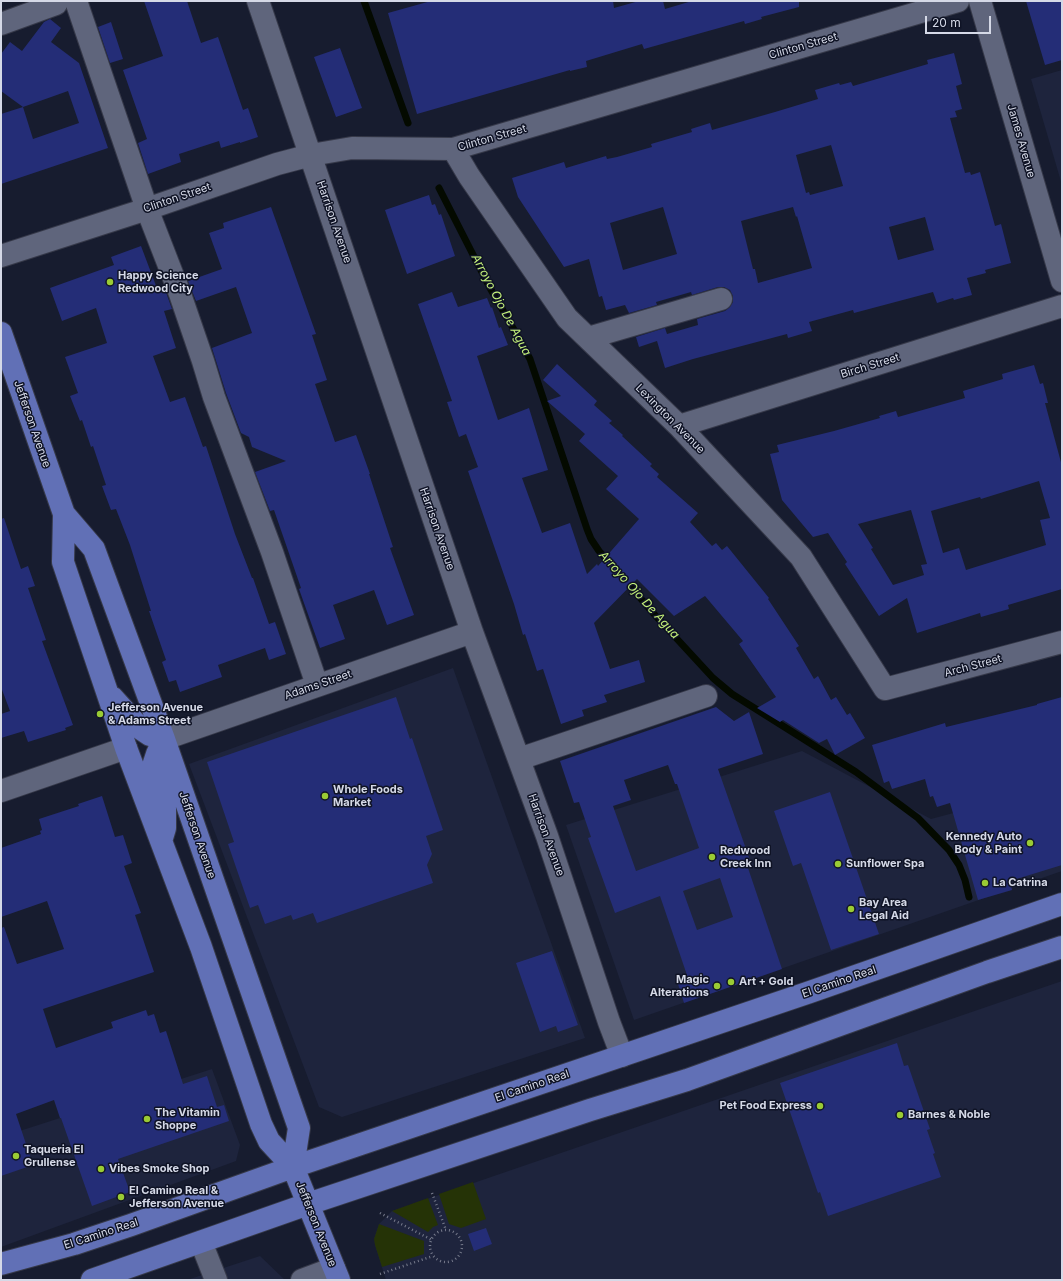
<!DOCTYPE html>
<html>
<head>
<meta charset="utf-8">
<style>
	body { margin:0 }
	#map { position:relative; width:1063px; height:1281px; overflow:hidden; background:#171c2f; font-family:Inter,sans-serif }
	canvas { display:block }
	.frame { position:absolute; inset:0; border:2px solid #d5d9e7; pointer-events:none }
	.scale { position:absolute; left:925px; top:16px; width:66px; height:18px; box-sizing:border-box; border:2px solid #d5d9e7; border-top:0; padding-left:5px; font-size:12px; line-height:14px; white-space:nowrap; color:#d5d9e7; -webkit-text-stroke:3px #0f1325; paint-order:stroke }
</style>
</head>
<body>
<div id="map">
<canvas width="1063" height="1281"></canvas>
<div class="frame"></div>
<div class="scale">20 m</div>
</div>
<script>
const c = document.querySelector('canvas').getContext('2d');
c.lineJoin = 'round';
function fill(path, color) { c.fillStyle = color; c.fill(path, 'evenodd'); }
const shape = rows => new Path2D(rows.map(r => 'M' + r).join(''));
function stroke(path, color, width, dash) { c.strokeStyle = color; c.lineWidth = width; c.lineCap = dash ? 'butt' : 'round'; c.setLineDash(dash || []); c.stroke(path); }
function drawText(font, color, halo, rows, align = 'center') {
  c.font = font + ' Inter,sans-serif'; c.lineWidth = 3; c.setLineDash([]); c.textBaseline = 'middle'; c.strokeStyle = halo; c.fillStyle = color; for (const [text, x, y, turn = 0] of rows) {
    c.save(); c.translate(x, y); c.rotate((+turn || 0) * Math.PI / 180); c.textAlign = isNaN(turn) ? turn : align; if (halo) c.strokeText(text, 0, 0); c.fillText(text, 0, 0); c.restore();
  }
}
const built = shape([
	[1062,70,1062,185,1031,79],
	[453,668,585,1038,342,1117,319,1107,189,764],
	[802,751,931,819,1062,784,1062,871,634,1020,566,825],
	[1062,981,1062,1280,386,1280,375,1245,374,1239,379,1224,392,1211],
	[212,1069,240,1145,236,1161,1,1247,1,1137],
	[260,1256,285,1280,187,1280]
]);
const green = shape([
	[473,1182,486,1219,461,1228,449,1224,439,1194],
	[428,1198,438,1225,433,1227,428,1232,392,1211],
	[379,1224,424,1241,424,1254,382,1267,375,1245,374,1239]
]);
const stream = shape([
	[364,1,408,123],
	[439,188,490,288,513,328,530,359,587,529,591,539,599,551,611,564],
	[624,579,654,614,713,678,732,694,856,772,918,818,949,850,959,865,965,880,969,897]
]);
const building = shape([
	[144,1,187,1,201,43,218,37,243,110,248,108,258,137,240,143,240,142,221,148,219,141,179,154,181,162,148,174,138,143,147,139,123,70,163,56],
	[431,1,613,1,614,8,639,1,663,1,665,9,692,1,799,1,799,7,761,17,762,19,745,24,744,21,644,49,642,44,586,61,587,67,570,71,570,70,417,114,388,13],
	[1026,1,1062,1,1062,60,1045,65],
	[50,19,61,28,51,42,79,63,108,148,1,184,1,114,23,107,1,91,1,54,10,42,22,51,44,22],
	[68,91,79,123,33,139,23,107],
	[111,22,123,59,110,63,98,27],
	[340,48,362,108,336,117,314,57],
	[954,53,962,84,956,86,962,109,955,111,957,117,950,118,965,173,970,172,971,175,980,172,995,226,1001,224,1011,263,985,270,986,273,967,278,972,295,954,300,953,298,937,303,933,292,854,313,853,310,809,322,812,331,788,338,787,334,693,359,665,368,657,341,639,347,636,337,665,328,667,334,698,325,697,319,725,311,730,307,733,302,733,296,730,290,724,287,718,287,692,295,691,292,656,302,657,305,629,313,625,305,606,310,602,296,599,297,589,259,564,267,518,197,512,178,564,162,566,168,606,156,607,159,617,157,652,147,651,144,692,132,691,129,710,123,712,130,775,112,818,99,815,90,839,83,840,85,851,82,853,86,928,64,927,60],
	[831,145,843,186,810,195,809,192,806,193,796,155],
	[663,207,677,254,623,270,610,223],
	[793,207,796,217,797,216,812,268,758,283,755,269,753,269,741,221],
	[925,217,934,250,898,260,889,227],
	[429,195,432,205,435,204,439,215,441,214,455,256,407,274,385,210],
	[271,207,316,334,312,335,327,380,315,384,335,442,356,435,370,474,369,474,393,547,390,548,414,615,387,625,374,590,333,605,345,639,320,648,299,589,301,588,274,510,270,511,255,472,286,461,252,447,249,437,241,433,226,393,212,348,252,333,236,287,196,301,188,281,222,269,209,233,224,228,223,223],
	[141,246,158,291,165,289,168,298,172,309,164,311,176,348,153,356,170,402,185,397,203,447,206,446,235,534,252,578,253,578,269,624,275,622,286,654,269,660,265,648,218,665,222,677,180,692,176,680,169,682,162,662,166,660,149,611,151,611,130,545,116,509,111,510,102,486,106,485,93,446,91,447,82,420,80,421,70,396,78,393,65,357,107,343,96,308,62,321,50,288,114,265,111,257],
	[452,292,458,307,487,298,491,308,492,307,499,328,501,327,508,345,477,356,498,420,529,408,548,470,522,478,542,533,570,523,587,574,597,564,598,566,639,519,606,489,618,476,579,441,585,434,547,401,561,396,543,380,557,364,597,401,594,405,612,421,609,423,623,435,622,436,652,464,650,466,659,474,657,477,698,513,690,522,712,546,716,543,722,550,727,546,769,598,768,599,799,646,796,648,814,679,818,676,831,700,836,697,847,715,850,713,865,738,835,755,827,739,819,743,783,720,780,722,757,708,776,697,739,644,743,641,705,596,674,616,637,579,594,623,610,669,639,660,645,682,604,695,607,702,582,710,584,716,561,724,543,669,537,671,525,634,523,635,514,604,468,471,478,467,466,434,459,437,447,402,452,401,418,304],
	[1034,365,1040,384,1043,383,1048,403,1045,403,1062,466,1062,589,1008,605,1009,609,981,617,980,613,917,633,907,598,879,616,845,564,847,562,828,533,813,537,782,500,770,454,779,452,777,445,834,431,880,418,879,416,896,411,898,417,965,398,963,391,1003,379,1002,374],
	[1039,481,1050,518,1040,520,1046,545,966,570,959,548,943,553,931,511,980,497,981,499],
	[911,510,927,564,921,565,924,575,893,585,871,549,873,548,858,524],
	[4,518,21,569,28,566,35,586,28,588,46,640,42,641,73,725,65,728,66,730,28,742,24,731,1,738,1,714,10,711,1,687,1,519],
	[396,697,410,739,412,738,443,830,426,836,432,854,427,865,433,883,317,923,313,913,293,920,291,915,265,924,258,905,250,908,228,844,234,842,207,762],
	[1062,697,1062,865,1010,881,1012,890,978,900,950,803,937,807,933,796,930,797,925,779,892,789,889,781,884,783,872,745,945,723,946,727,1037,705,1037,704],
	[716,707,734,721,749,712,763,754,718,769,752,866,748,868,782,969,684,1003,678,984,689,981,660,896,615,913,588,838,591,837,579,802,574,803,560,761],
	[668,765,675,784,677,784,699,848,636,871,613,806,631,800,624,780],
	[720,878,733,917,697,930,683,891],
	[830,792,879,934,831,950,801,863,793,866,774,811],
	[102,796,115,837,123,835,132,863,124,866,141,913,135,915,154,972,43,1009,56,1048,113,1028,111,1022,146,1010,148,1016,154,1014,160,1033,166,1031,183,1084,207,1076,217,1107,224,1105,229,1121,118,1159,130,1192,92,1206,61,1118,60,1118,54,1100,16,1114,33,1165,1,1176,1,928,4,927,17,964,64,949,47,901,1,917,1,848,41,834,40,831,42,830,39,819,79,806,78,804],
	[552,951,578,1025,558,1032,556,1026,540,1032,516,963],
	[897,1043,904,1066,908,1065,930,1129,927,1130,935,1153,933,1154,941,1177,828,1216,820,1192,818,1193,780,1083],
	[486,1228,492,1244,474,1251,468,1234]
]);
const path = shape([
	[432,1193,446,1230],
	[380,1213,432,1240],
	'430 1246a16 16 0 1 1 32 0a16 16 0 1 1-32 0Z',
	[380,1274,433,1256]
]);
const minor = shape([
	[76,1,147,209,180,294,203,361,214,397,272,552,317,685],
	[258,1,472,632,547,836,609,1022,622,1056],
	[980,1,1062,281],
	[1,24,56,4],
	[453,149,469,176,567,318,679,426,801,557,885,689,1062,642],
	[1,256,147,209,277,164,311,155,352,148,453,149,958,1],
	[588,338,721,299],
	[679,426,1062,306],
	[164,739,472,632],
	[519,759,706,696],
	[1,791,126,748],
	[201,1242,216,1280],
	[302,1280,334,1268]
]);
const major = shape([
	[1,333,64,514,63,562,126,748,201,947,261,1124,269,1141,293,1167,339,1280],
	[64,514,94,549,164,739,299,1128,293,1167],
	[113,698,141,729,150,735,164,739],
	[162,838,165,828,165,808,153,773,153,766,157,754,164,739],
	[1,1264,74,1244,131,1225,293,1167,810,992,1062,904],
	[92,1280,308,1204,590,1110,687,1080,987,972,1062,947]
]);
const markers = [
	[110,282,4,"#9acb34"],
	[100,714,4,"#9acb34"],
	[325,796,4,"#9acb34"],
	[1030,843,4,"#9acb34"],
	[712,857,4,"#9acb34"],
	[838,864,4,"#9acb34"],
	[985,883,4,"#9acb34"],
	[851,909,4,"#9acb34"],
	[731,982,4,"#9acb34"],
	[717,986,4,"#9acb34"],
	[820,1106,4,"#9acb34"],
	[900,1115,4,"#9acb34"],
	[147,1119,4,"#9acb34"],
	[16,1156,4,"#9acb34"],
	[101,1169,4,"#9acb34"],
	[121,1197,4,"#9acb34"]
];
const streetNames = [
	["Clinton Street",803,46,-16],
	["Clinton Street",492,138,-16],
	["James Avenue",1021,141,74],
	["Clinton Street",177,198,-19],
	["Harrison Avenue",334,222,71],
	["Birch Street",870,366,-17],
	["Lexington Avenue",670,419,45],
	["Jefferson Avenue",32,424,71],
	["Harrison Avenue",437,529,71],
	["Arch Street",973,666,-15],
	["Adams Street",318,685,-19],
	["Jefferson Avenue",197,835,71],
	["Harrison Avenue",546,835,70],
	["El Camino Real",839,982,-19],
	["El Camino Real",532,1086,-19],
	["Jefferson Avenue",316,1224,68],
	["El Camino Real",101,1234,-18]
];
const poiNames = [
	["Happy Science",118,276],
	["Redwood City",118,289],
	["Jefferson Avenue",108,708],
	["& Adams Street",108,721],
	["Whole Foods",333,790],
	["Market",333,803],
	["Kennedy Auto",1022,837,"right"],
	["Body & Paint",1022,850,"right"],
	["Redwood",720,851],
	["Creek Inn",720,864],
	["Sunflower Spa",846,864],
	["La Catrina",993,883],
	["Bay Area",859,903],
	["Legal Aid",859,916],
	["Magic",709,980,"right"],
	["Alterations",709,993,"right"],
	["Art + Gold",739,982],
	["Pet Food Express",812,1106,"right"],
	["The Vitamin",155,1113],
	["Shoppe",155,1126],
	["Barnes & Noble",908,1115],
	["Taqueria El",24,1150],
	["Grullense",24,1163],
	["Vibes Smoke Shop",109,1169],
	["El Camino Real &",129,1191],
	["Jefferson Avenue",129,1204]
];
const waterNames = [
	["Arroyo Ojo De Agua",501,305,62],
	["Arroyo Ojo De Agua",639,595,48]
];
fill(built, '#1e243d');
fill(green, '#253306');
stroke(stream, '#040a00', 7);
fill(building, '#242d77');
stroke(minor, '#363949', 24);
stroke(major, '#363949', 24);
stroke(path, '#777b8c', 2.5, [1, 3]);
stroke(minor, '#5f657c', 22);
stroke(major, '#6170b6', 22);
for (const [x, y, r, color] of markers) { const dot = new Path2D(); dot.arc(x, y, r, 0, 2 * Math.PI); c.fillStyle = color; c.fill(dot); stroke(dot, '#0f1325', 1.5); }
drawText('11px', '#d5d9e7', '#0f1325', streetNames);
drawText('bold 11px', '#d5d9e7', '#0f1325', poiNames, 'left');
drawText('italic 12px', '#c6f37b', '#0f1325', waterNames);
</script>
</body>
</html>
